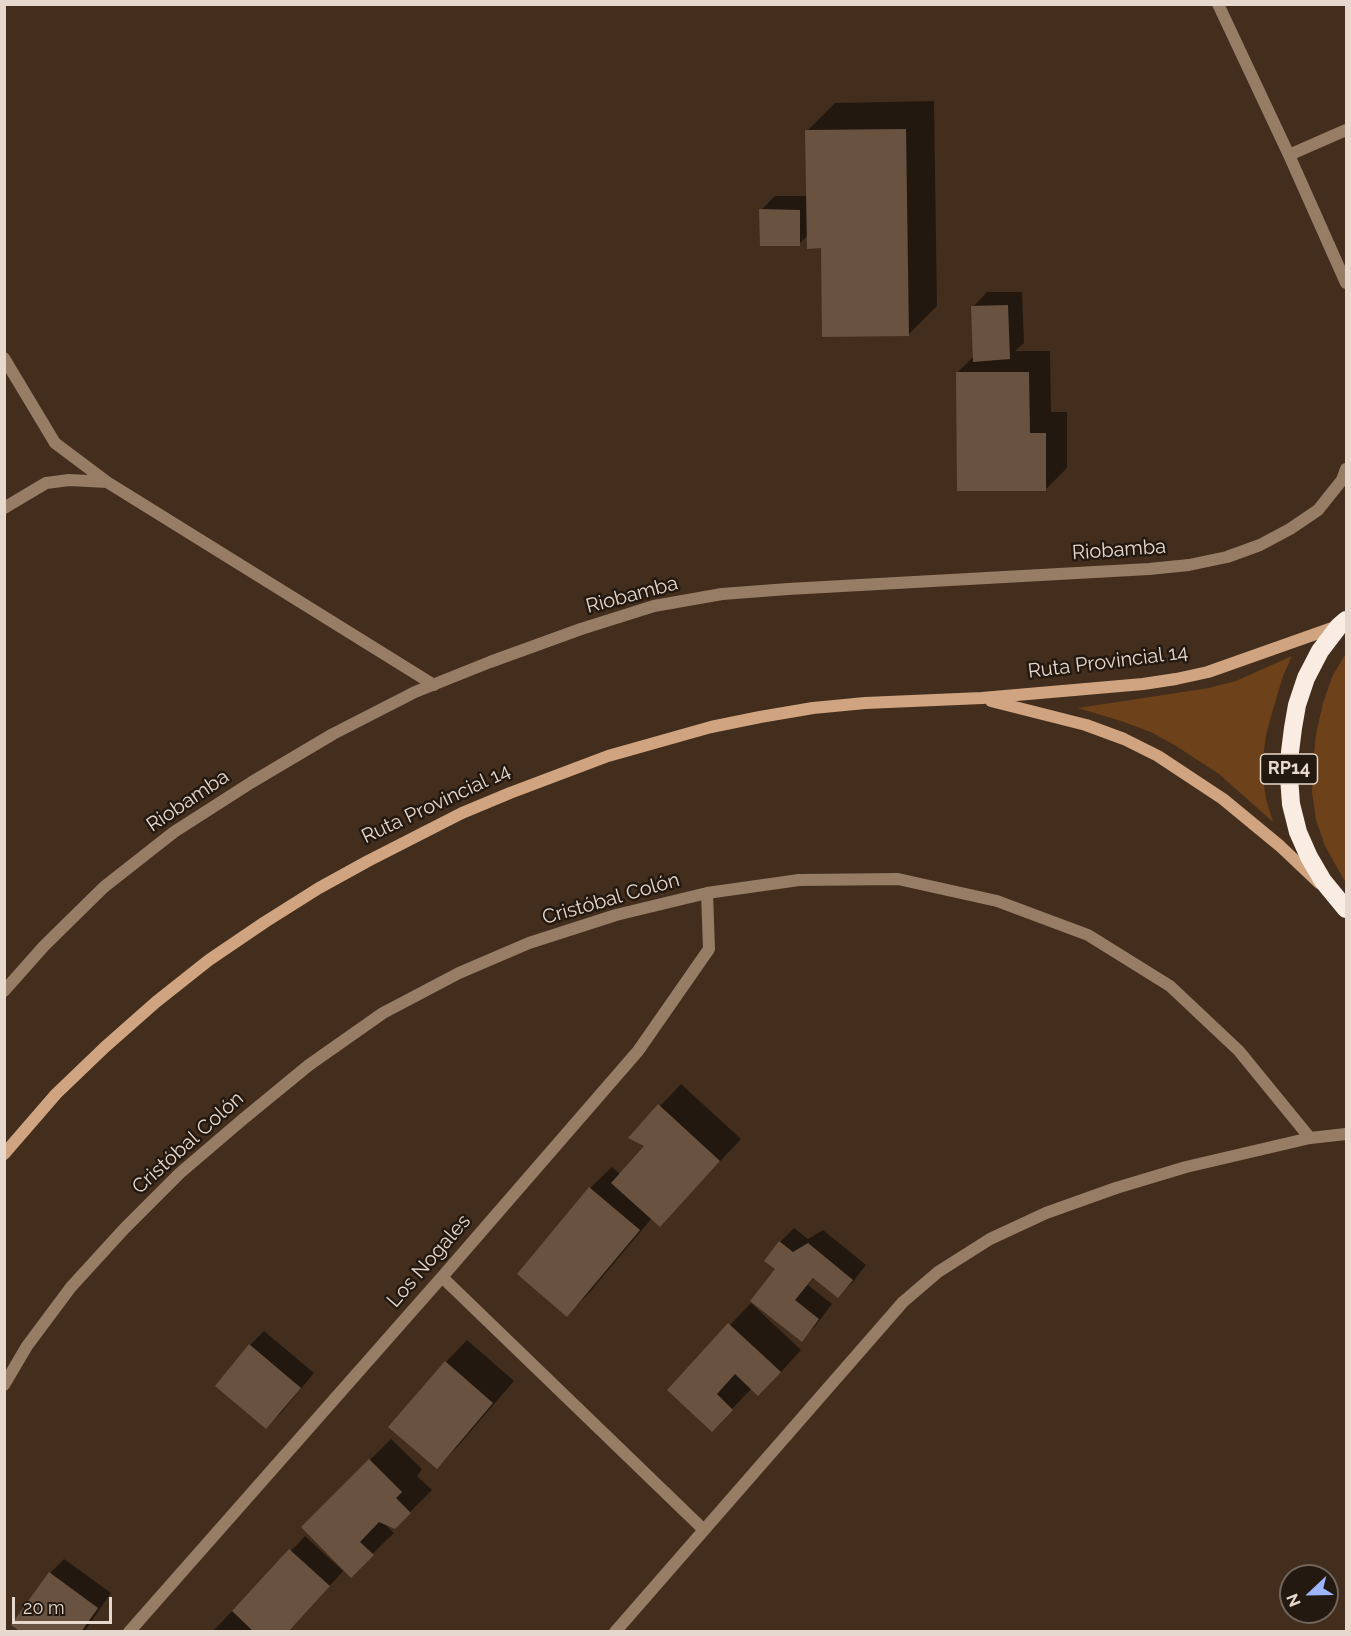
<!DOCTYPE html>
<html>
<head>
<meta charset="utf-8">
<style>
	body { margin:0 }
	#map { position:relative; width:1351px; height:1636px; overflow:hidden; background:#432e1d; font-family:Raleway,sans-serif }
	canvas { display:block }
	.frame { position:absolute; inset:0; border:6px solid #e6d8cd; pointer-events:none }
	.north { position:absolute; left:1279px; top:1564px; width:60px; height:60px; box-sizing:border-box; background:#231911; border:2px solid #71655c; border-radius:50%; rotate:248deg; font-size:16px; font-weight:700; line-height:24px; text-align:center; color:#e6d8cd }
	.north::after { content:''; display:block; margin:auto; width:21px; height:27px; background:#9cb4fd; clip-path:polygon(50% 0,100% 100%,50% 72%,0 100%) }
	.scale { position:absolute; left:12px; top:1597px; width:100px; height:27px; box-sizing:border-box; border:3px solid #e6d8cd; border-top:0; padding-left:8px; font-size:18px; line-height:21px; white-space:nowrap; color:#e6d8cd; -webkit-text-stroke:4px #231911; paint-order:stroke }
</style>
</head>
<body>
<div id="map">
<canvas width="1351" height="1636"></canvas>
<div class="frame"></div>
<div class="north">N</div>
<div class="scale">20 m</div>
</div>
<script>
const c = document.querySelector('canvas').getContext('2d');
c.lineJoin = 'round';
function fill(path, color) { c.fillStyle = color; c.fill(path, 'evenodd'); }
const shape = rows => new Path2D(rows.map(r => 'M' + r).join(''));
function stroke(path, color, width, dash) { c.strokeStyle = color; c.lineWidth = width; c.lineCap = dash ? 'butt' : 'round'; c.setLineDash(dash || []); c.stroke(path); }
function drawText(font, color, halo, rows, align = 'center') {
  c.font = font + ' Raleway,sans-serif'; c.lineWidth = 5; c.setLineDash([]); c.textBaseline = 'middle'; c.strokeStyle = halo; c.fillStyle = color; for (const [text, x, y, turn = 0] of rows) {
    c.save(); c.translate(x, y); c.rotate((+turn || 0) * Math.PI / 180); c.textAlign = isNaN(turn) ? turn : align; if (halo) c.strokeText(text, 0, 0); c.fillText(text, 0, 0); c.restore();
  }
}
const green = shape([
	[1346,653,1346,883,1339,871,1325,846,1316,820,1312,792,1313,763,1316,734,1323,703,1332,677],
	[1292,656,1283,676,1272,713,1266,735,1263,758,1263,778,1266,799,1273,822,1219,774,1176,746,1151,732,1121,721,1078,708,1209,688,1236,681]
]);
const shadow = shape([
	[934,101,937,306,909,334,822,247,808,235,799,244,761,210,775,196,808,196,807,131,835,103],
	[987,292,1022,292,1024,343,1015,351,1050,351,1051,412,1067,412,1067,468,1046,489,957,373,974,356,973,307],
	[681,1084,741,1139,660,1225,652,1218,589,1293,567,1315,590,1188,612,1167,620,1174,647,1145,630,1138],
	[794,1228,808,1239,823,1230,866,1265,853,1282,838,1296,814,1278,808,1285,832,1304,816,1325,801,1340,777,1269,780,1242],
	[751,1303,801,1350,780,1373,752,1388,712,1430,669,1389],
	[264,1331,314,1373,281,1413,266,1427,250,1345],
	[467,1340,514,1381,458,1446,437,1467,390,1426,446,1362],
	[391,1439,422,1469,417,1476,432,1490,395,1527,383,1522,394,1533,351,1575,303,1527],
	[305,1536,343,1571,345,1569,288,1632,212,1632,238,1605,239,1606],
	[64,1559,111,1593,84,1632,23,1632,50,1573]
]);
const building = shape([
	[906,129,909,336,822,337,821,248,807,249,805,130],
	[759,209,800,210,800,246,760,246],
	[1008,305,1010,359,973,362,971,306],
	[956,372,1029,372,1030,433,1046,433,1046,491,957,491],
	[658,1104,720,1161,660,1227,611,1183,644,1146,628,1138],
	[589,1187,640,1230,567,1317,517,1274],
	[779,1241,793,1252,808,1243,853,1280,838,1298,813,1278,795,1300,819,1319,802,1342,750,1301,775,1269,764,1261],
	[728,1323,781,1372,758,1396,735,1374,717,1394,733,1410,712,1432,667,1390],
	[249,1344,301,1388,266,1429,215,1386],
	[445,1361,493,1403,437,1469,388,1427],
	[369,1459,402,1492,396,1498,411,1513,395,1529,379,1522,360,1542,374,1555,351,1578,301,1527],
	[289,1549,330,1586,288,1632,254,1632,232,1611],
	[49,1572,98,1608,81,1632,21,1632,11,1625]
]);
const street = shape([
	[1218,4,1289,155,1346,283],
	[1289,155,1346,130],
	[4,358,55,443,107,482,69,480,46,483,4,508],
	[107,482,434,685],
	[4,991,44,946,104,887,174,832,252,782,333,734,415,692,490,662,581,629,654,606,722,594,788,589,1149,569,1189,565,1227,557,1260,545,1290,529,1318,510,1342,480,1346,469],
	[442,1277,704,1530],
	[4,1385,27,1346,71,1287,124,1229,180,1173,242,1120,309,1065,383,1013,459,973,529,943,616,915,707,893,799,880,898,879,997,901,1088,935,1170,986,1239,1051,1310,1138],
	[129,1632,442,1277,638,1051,709,949,707,893],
	[615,1632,903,1302,938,1272,990,1239,1046,1213,1116,1188,1186,1167,1310,1138,1346,1134]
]);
const secondary = shape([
	[991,701,1086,725,1124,739,1158,756,1223,799,1280,846,1319,883],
	[4,1154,56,1094,105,1047,156,1002,209,960,265,922,319,888,368,861,462,813,510,793,608,756,711,727,760,717,813,708,865,703,982,698,1143,684,1176,679,1208,672,1338,626]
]);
const highway = shape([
	[1346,620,1339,626,1320,651,1306,678,1297,705,1293,728,1290,752,1289,777,1291,804,1298,832,1309,857,1323,881,1346,909]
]);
const shields = [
	[1289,769,57]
];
const shieldNames = [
	["RP14",1289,769]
];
const streetNames = [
	["Riobamba",1119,550,-4],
	["Riobamba",632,595,-15],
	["Ruta Provincial 14",1108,662,-7],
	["Riobamba",188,801,-34],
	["Ruta Provincial 14",436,804,-25],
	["Cristóbal Colón",611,899,-16],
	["Cristóbal Colón",188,1143,-42],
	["Los Nogales",429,1261,-49]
];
fill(green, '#6d4119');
fill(shadow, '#0007');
fill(building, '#695240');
stroke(street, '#977c66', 12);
stroke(secondary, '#d0a481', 12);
stroke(highway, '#faece2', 18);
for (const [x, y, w] of shields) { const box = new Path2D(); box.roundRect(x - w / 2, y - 15, w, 30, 4.5); c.fillStyle = '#231911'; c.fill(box); stroke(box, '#e6d8cd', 1.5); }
drawText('bold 18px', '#e6d8cd', null, shieldNames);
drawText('20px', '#e6d8cd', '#231911', streetNames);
</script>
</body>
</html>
